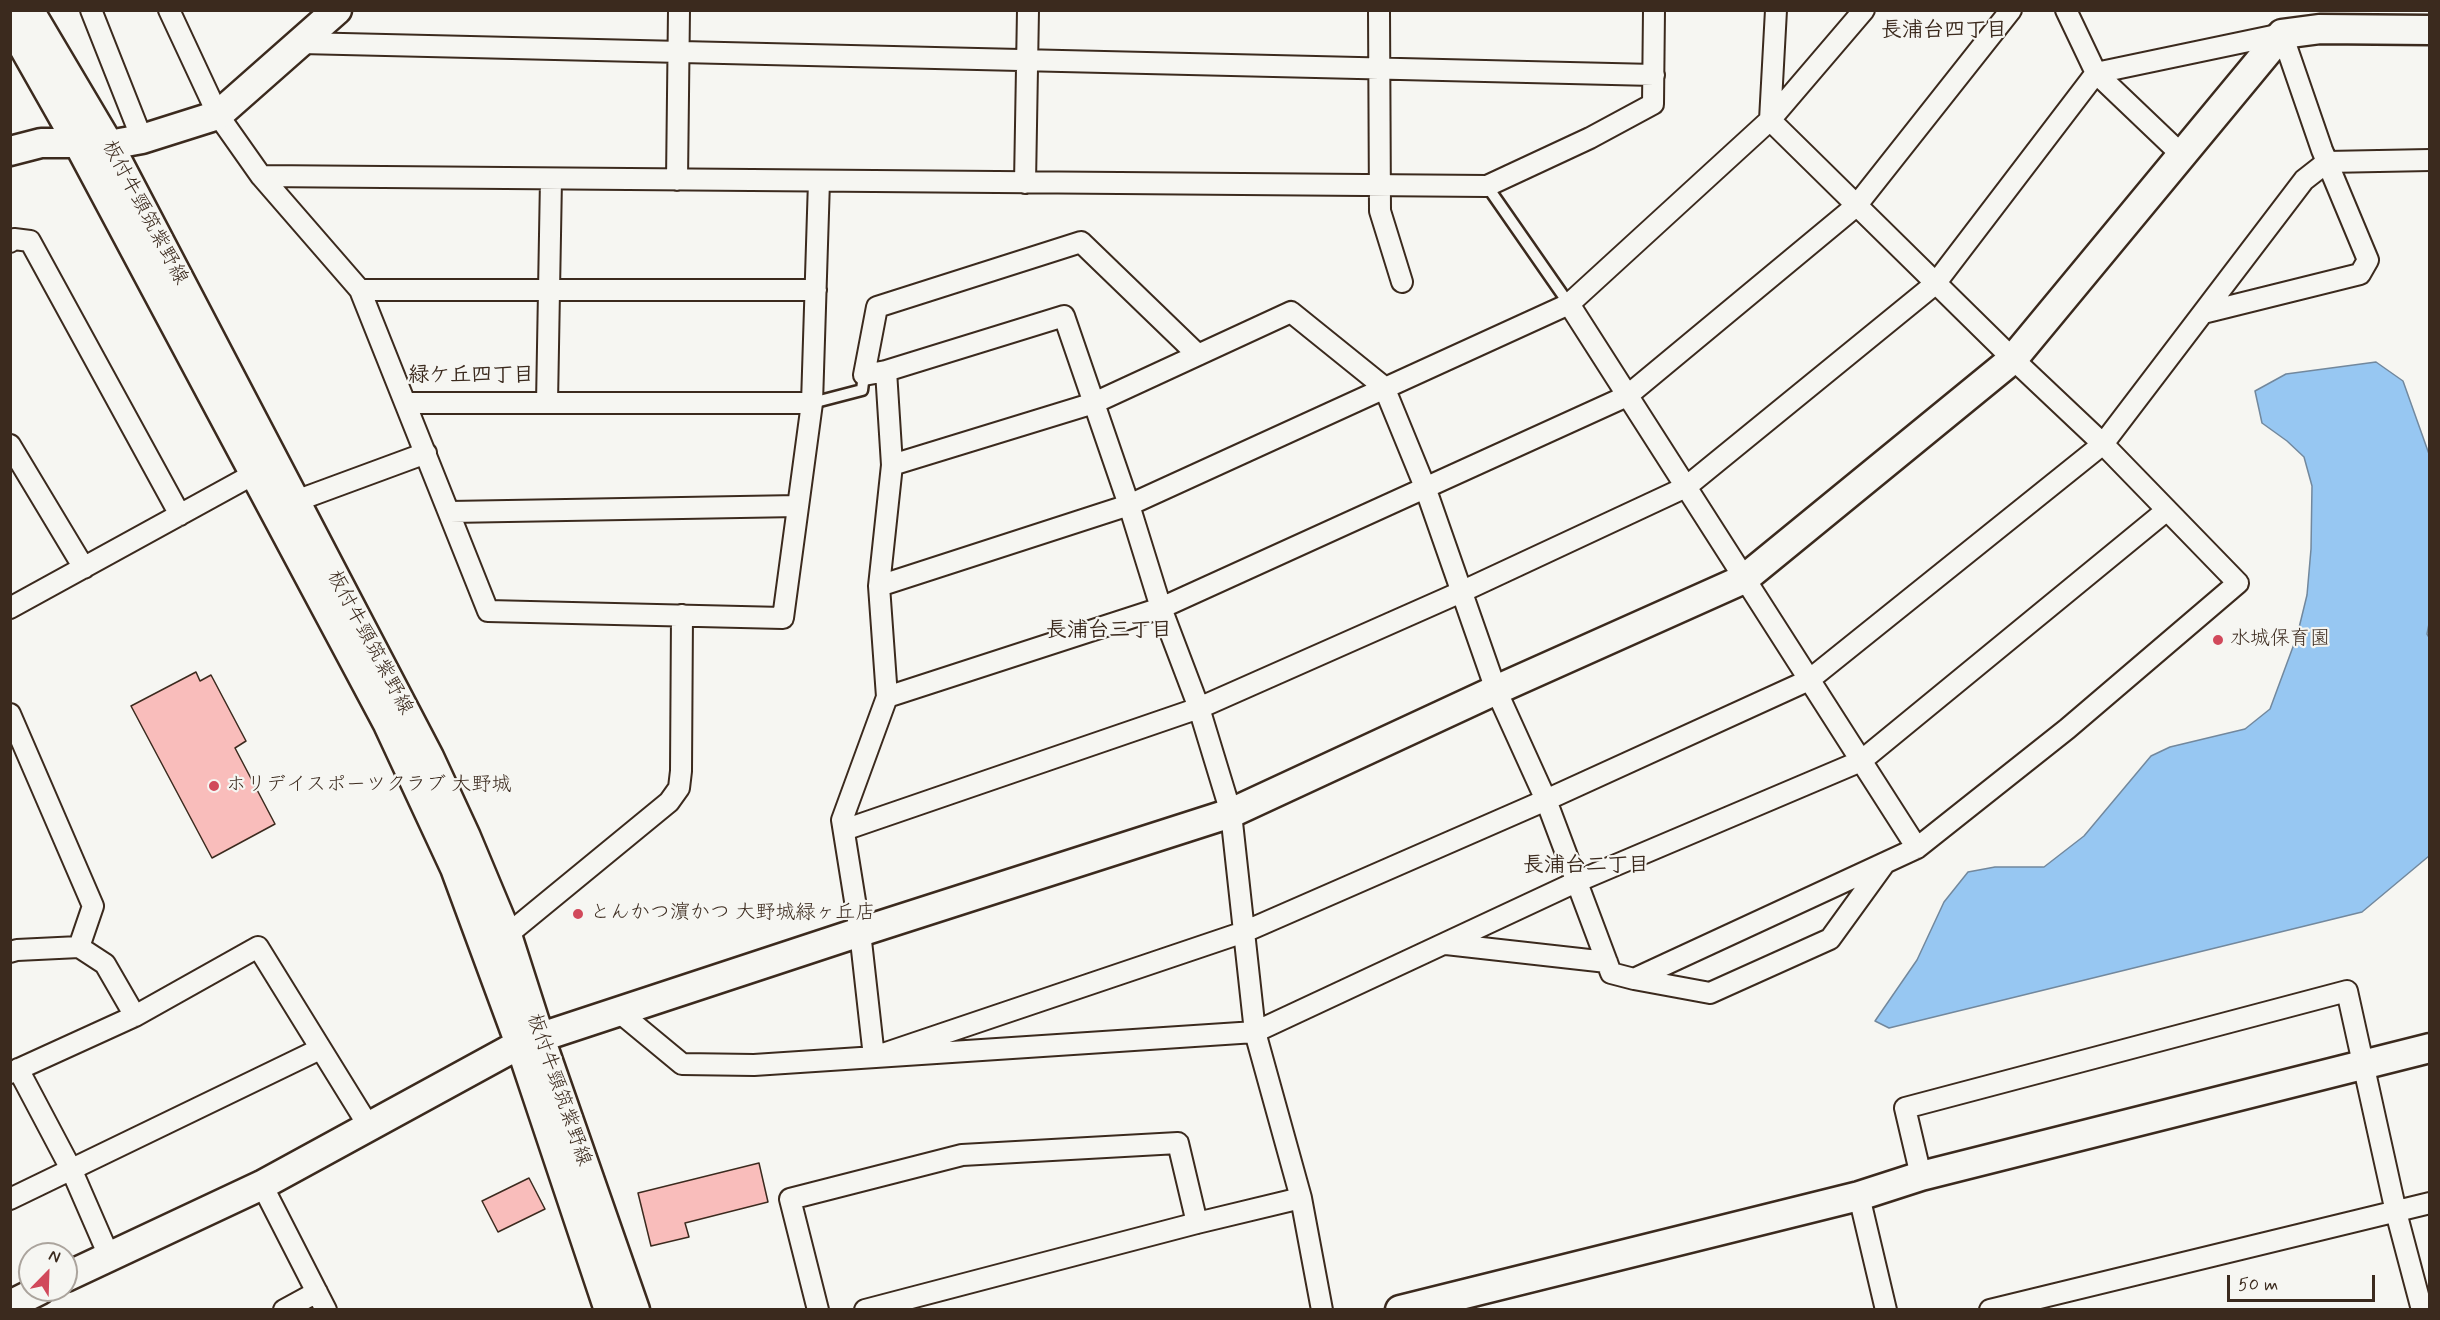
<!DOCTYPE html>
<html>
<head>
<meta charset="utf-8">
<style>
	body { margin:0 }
	#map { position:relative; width:2440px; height:1320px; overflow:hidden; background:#f6f6f2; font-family:Mynerve,sans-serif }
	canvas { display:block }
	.frame { position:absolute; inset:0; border:12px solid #3b2a1e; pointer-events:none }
	.north { position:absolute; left:18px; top:1242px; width:60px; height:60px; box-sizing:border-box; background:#f6f6f2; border:2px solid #aba49d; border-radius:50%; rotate:23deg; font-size:16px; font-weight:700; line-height:24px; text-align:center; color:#3b2a1e }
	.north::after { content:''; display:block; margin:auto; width:21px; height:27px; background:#d1495b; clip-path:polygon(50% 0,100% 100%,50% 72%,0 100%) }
	.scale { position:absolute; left:2227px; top:1275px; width:148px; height:27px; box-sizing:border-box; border:3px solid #3b2a1e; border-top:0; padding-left:8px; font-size:18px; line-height:21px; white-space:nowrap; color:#3b2a1e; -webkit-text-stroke:4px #f6f6f2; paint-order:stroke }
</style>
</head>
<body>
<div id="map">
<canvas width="2440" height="1320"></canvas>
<div class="frame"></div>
<div class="north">N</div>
<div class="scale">50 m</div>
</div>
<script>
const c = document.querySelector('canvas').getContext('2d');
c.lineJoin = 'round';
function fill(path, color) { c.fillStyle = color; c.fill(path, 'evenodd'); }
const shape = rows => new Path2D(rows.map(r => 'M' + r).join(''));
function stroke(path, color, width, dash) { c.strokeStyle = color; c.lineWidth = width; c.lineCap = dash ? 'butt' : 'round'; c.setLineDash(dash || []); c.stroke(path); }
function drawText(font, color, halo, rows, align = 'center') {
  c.font = font + ' Mynerve,"Klee One",sans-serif'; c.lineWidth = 4.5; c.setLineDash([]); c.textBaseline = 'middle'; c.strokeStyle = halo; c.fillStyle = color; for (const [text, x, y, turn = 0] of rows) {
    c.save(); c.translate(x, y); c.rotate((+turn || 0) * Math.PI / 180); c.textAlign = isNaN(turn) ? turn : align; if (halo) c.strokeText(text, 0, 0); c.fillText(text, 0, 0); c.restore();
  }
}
const water = shape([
	[2376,362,2403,381,2429,454,2430,619,2427,634,2430,639,2429,856,2362,912,1889,1028,1875,1021,1917,960,1944,902,1968,872,1995,867,2044,867,2084,836,2151,756,2170,747,2245,729,2270,709,2297,636,2307,595,2311,549,2312,486,2304,457,2287,441,2262,423,2255,391,2286,374,2376,362]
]);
const building = shape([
	[196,672,200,681,211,675,246,741,235,748,275,824,212,858,131,706,196,672],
	[759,1163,768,1202,685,1223,689,1237,651,1246,638,1193,759,1163],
	[529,1178,545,1209,498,1232,482,1201,529,1178]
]);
const lane = shape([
	[1487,186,1569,304],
	[812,403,862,390,864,375]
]);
const street = shape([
	[91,10,142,139],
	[169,10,218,115,261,176,360,290,488,611,783,618,812,403,819,181],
	[1379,10,1380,211,1402,282],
	[2066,10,2096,73,2183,156],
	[301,43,1654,75],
	[261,176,1487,186,1590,138,1653,104,1654,10],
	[677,180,679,10],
	[1025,183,1028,10],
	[10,242,14,239,30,241,180,515],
	[360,290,816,290],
	[1569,304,1917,848],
	[1198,355,1081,242,877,307,864,375,886,371,1064,316,1129,505,1161,608,1199,708,1231,813,1255,1032,1301,1198,1322,1310],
	[886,371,892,465,879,586,887,697,842,820,860,932,874,1057,1244,932,1546,800,1809,680,2103,444,2304,180,2327,162,2430,160],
	[406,403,812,403],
	[547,403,551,179],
	[10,445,84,568],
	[892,465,1094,403,1291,312,1384,387,1425,487,1496,690,1546,800,1611,973,1634,979,1917,848,2067,729,2238,583,2103,444,2013,359,1770,120,1776,10],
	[285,505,426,453],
	[450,512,798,506],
	[879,586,1129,505,1569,304,1770,120,1864,10],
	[10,608,254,474],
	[887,697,1161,608,1627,396,1856,206,2011,10],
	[10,714,93,906,79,947],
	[844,830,1199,708,1461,592,1686,487,1935,284,2096,73,2282,34,2322,150,2368,260,2360,274,2203,313],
	[507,935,669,802,679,788,681,771,682,615],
	[1446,944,1607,962],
	[10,952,17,950,79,947,105,964,135,1016],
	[1634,979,1710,993,1830,939,1885,863],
	[618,1011,682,1064,754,1065,1255,1032,1576,882,1861,761,2167,510],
	[18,1069,72,1171,109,1256],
	[10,1073,135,1016,258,947,368,1125],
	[1921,1176,1905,1108,2347,991,2396,1212,2422,1310],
	[262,1185,326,1310],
	[1859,1196,1886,1310],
	[10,1199,320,1049],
	[284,1310,317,1292],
	[818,1310,790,1199,962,1155,1178,1143,1197,1223],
	[865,1310,1197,1223,1301,1198],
	[1990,1310,2430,1203]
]);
const secondary = shape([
	[29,10,109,145,429,757,466,837,507,935,540,1038,635,1310],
	[10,23,78,143,388,724,455,868,520,1044,609,1310],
	[10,151,41,143,78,143,109,145,142,139,218,115,337,10],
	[66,1277,262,1185,520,1044,860,932,1231,813,1496,690,1744,579,2013,359,2282,34,2320,29,2430,30],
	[10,1305,40,1290],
	[1400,1310,1859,1196,1921,1176,2430,1048]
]);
const markers = [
	[2218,640,6,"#d1495b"],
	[214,786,6,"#d1495b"],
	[578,914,6,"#d1495b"]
];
const streetNames = [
	["板付牛頸筑紫野線",144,213,62],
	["板付牛頸筑紫野線",369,643,62],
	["板付牛頸筑紫野線",558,1090,71]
];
const poiNames = [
	["水城保育園",2230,640],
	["ホリデイスポーツクラブ 大野城",226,786],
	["とんかつ濵かつ 大野城緑ヶ丘店",590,914]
];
const neighbourhoodNames = [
	["長浦台四丁目",1944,32],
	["緑ケ丘四丁目",471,377],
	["長浦台三丁目",1109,632],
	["長浦台二丁目",1586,867]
];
fill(water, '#97c7f2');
stroke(water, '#72889d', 1.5);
fill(building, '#f9bdbb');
stroke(building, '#3b2a1e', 1.5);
stroke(lane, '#3b2a1e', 15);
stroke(street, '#3b2a1e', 24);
stroke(secondary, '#3b2a1e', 33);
stroke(lane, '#f6f6f2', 10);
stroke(street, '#f6f6f2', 20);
stroke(secondary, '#f6f6f2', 28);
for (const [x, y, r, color] of markers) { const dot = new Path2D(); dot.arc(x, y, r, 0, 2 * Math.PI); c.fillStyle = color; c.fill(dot); stroke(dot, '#f6f6f2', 2); }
drawText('20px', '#3b2a1e', '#f6f6f2', streetNames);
drawText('20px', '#3b2a1e', '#f6f6f2', poiNames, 'left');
drawText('bold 21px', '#3b2a1e', '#f6f6f2', neighbourhoodNames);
</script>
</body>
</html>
